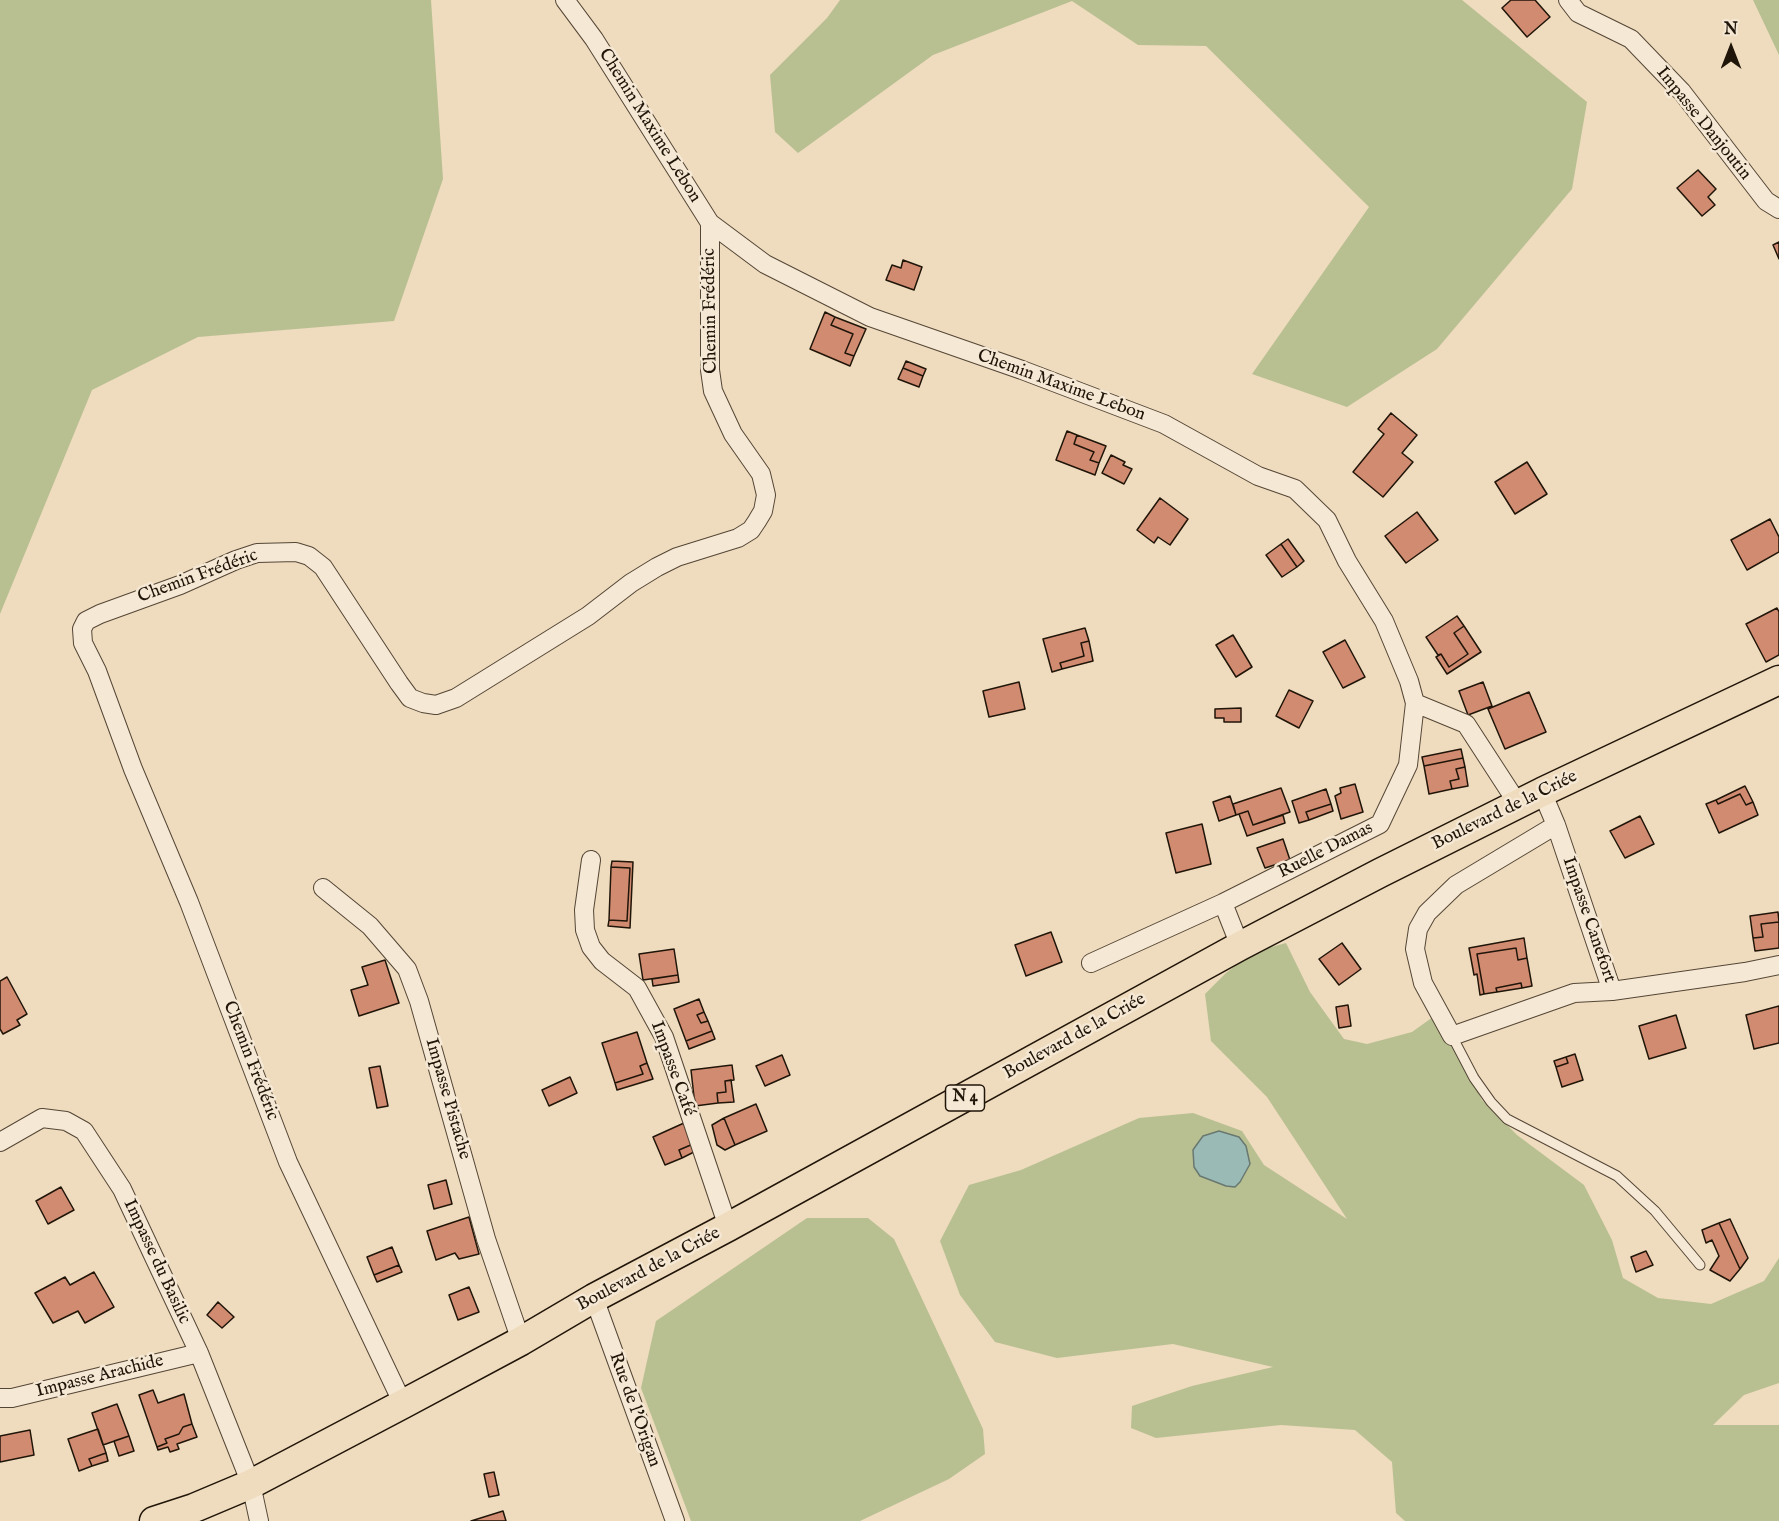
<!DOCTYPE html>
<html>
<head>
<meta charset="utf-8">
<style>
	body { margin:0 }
	#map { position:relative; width:1779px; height:1521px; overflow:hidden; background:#efdbbd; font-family:"IM FELL English",serif }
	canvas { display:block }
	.north { position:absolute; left:1701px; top:18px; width:60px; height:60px; -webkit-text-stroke:4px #f5e8d4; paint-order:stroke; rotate:0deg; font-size:16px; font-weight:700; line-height:24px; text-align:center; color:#201509 }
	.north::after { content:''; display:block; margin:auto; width:21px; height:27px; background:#201509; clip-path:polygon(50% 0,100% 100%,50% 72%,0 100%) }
</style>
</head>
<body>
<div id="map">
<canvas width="1779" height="1521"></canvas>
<div class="north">N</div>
</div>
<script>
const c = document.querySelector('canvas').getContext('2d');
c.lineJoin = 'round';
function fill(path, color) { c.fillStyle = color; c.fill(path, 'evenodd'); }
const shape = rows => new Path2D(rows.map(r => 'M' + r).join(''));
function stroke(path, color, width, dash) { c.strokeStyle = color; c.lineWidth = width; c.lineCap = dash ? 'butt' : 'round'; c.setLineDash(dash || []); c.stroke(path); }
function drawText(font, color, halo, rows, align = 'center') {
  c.font = font + ' "IM FELL English",serif'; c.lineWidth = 5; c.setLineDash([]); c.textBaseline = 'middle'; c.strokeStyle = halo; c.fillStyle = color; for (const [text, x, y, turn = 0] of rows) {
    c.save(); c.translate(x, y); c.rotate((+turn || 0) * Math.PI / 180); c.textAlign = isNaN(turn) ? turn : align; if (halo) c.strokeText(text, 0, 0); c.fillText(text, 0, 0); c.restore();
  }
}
const green = shape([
	[0,0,431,0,443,179,394,321,198,337,92,390,0,614],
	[840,0,1462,0,1587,102,1572,189,1437,349,1347,407,1252,374,1369,207,1206,46,1138,45,1072,1,933,55,798,153,775,132,770,75,827,18],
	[1753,0,1779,0,1779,55],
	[1286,943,1310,992,1344,1039,1367,1044,1412,1032,1433,1017,1458,1054,1482,1100,1517,1135,1584,1185,1612,1240,1623,1278,1658,1298,1711,1304,1764,1281,1779,1258,1779,1383,1744,1395,1713,1425,1779,1425,1779,1521,1405,1521,1396,1513,1392,1462,1355,1430,1281,1425,1156,1438,1131,1428,1132,1406,1192,1386,1273,1367,1173,1344,1057,1358,995,1342,960,1295,940,1241,969,1185,1021,1170,1139,1118,1193,1113,1242,1131,1264,1165,1347,1219,1267,1097,1211,1041,1205,994,1226,973,1253,952],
	[1223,1133,1231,1134,1250,1164,1240,1182,1226,1186,1203,1176,1193,1162,1193,1150,1203,1136],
	[807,1218,868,1218,894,1239,983,1429,985,1454,949,1479,860,1521,691,1521,641,1388,656,1321]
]);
const water = shape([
	[1219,1131,1239,1137,1246,1146,1250,1164,1240,1182,1235,1187,1226,1186,1200,1176,1194,1167,1193,1150,1195,1147,1203,1136,1219,1131]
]);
const building = shape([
	[1511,0,1535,0,1550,17,1527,37,1502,8,1511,0],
	[1698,170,1716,189,1708,197,1715,205,1702,216,1677,188,1698,170],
	[1779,242,1779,259,1773,245,1779,242],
	[903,260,922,267,914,290,886,280,892,265,901,268,903,260],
	[825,312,835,317,831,325,853,334,845,353,854,356,850,366,810,349,825,312],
	[835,317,866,329,854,356,845,353,853,334,831,325,835,317],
	[906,361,926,369,923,376,903,368,906,361],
	[903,368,923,376,919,387,898,379,903,368],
	[1391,413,1417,435,1402,453,1413,462,1383,497,1353,472,1384,434,1378,429,1391,413],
	[1067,431,1077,435,1074,444,1094,452,1090,460,1099,463,1095,475,1056,460,1067,431],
	[1077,435,1106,446,1099,463,1090,460,1094,452,1074,444,1077,435],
	[1111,455,1125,462,1123,465,1132,469,1124,484,1102,473,1111,455],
	[1527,462,1547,494,1515,514,1495,482,1527,462],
	[1160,498,1188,519,1170,545,1158,537,1154,543,1137,530,1160,498],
	[1417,512,1438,540,1406,563,1385,536,1417,512],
	[1770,519,1779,537,1779,552,1747,570,1731,540,1770,519],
	[1288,539,1304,561,1297,567,1281,544,1288,539],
	[1281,544,1297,567,1282,577,1266,555,1281,544],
	[1777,608,1779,612,1779,655,1766,662,1746,624,1777,608],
	[1457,616,1464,626,1454,633,1468,654,1449,667,1441,654,1438,655,1426,637,1457,616],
	[1464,626,1481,652,1447,674,1436,657,1441,654,1449,667,1468,654,1454,633,1464,626],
	[1085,628,1089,641,1081,643,1084,656,1060,663,1062,669,1052,672,1043,639,1085,628],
	[1233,635,1252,667,1236,677,1216,645,1233,635],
	[1345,640,1365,677,1343,688,1323,652,1345,640],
	[1089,641,1093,661,1062,669,1060,663,1084,656,1081,643,1089,641],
	[1019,682,1025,709,989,717,983,691,1019,682],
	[1483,682,1492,706,1468,715,1459,691,1483,682],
	[1289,690,1313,701,1299,728,1276,716,1289,690],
	[1529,692,1546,732,1505,749,1488,709,1529,692],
	[1241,708,1241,722,1224,722,1224,718,1215,718,1215,709,1241,708],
	[1461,749,1463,758,1424,766,1422,757,1461,749],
	[1463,758,1465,767,1456,769,1459,779,1450,781,1452,789,1429,794,1424,766,1463,758],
	[1465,767,1468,786,1452,789,1450,781,1459,779,1456,769,1465,767],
	[1355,784,1363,812,1341,819,1335,796,1341,793,1340,788,1355,784],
	[1745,786,1753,802,1746,805,1740,794,1718,804,1716,800,1745,786],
	[1281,788,1290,812,1253,825,1248,811,1236,815,1233,804,1281,788],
	[1326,789,1331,804,1306,812,1309,820,1299,823,1292,801,1326,789],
	[1740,794,1746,805,1753,802,1758,815,1719,833,1706,804,1716,800,1718,804,1740,794],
	[1230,796,1236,815,1219,821,1213,802,1230,796],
	[1331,804,1333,811,1309,820,1306,812,1331,804],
	[1248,811,1253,825,1283,815,1285,823,1247,836,1239,814,1248,811],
	[1640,816,1654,844,1625,858,1610,831,1640,816],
	[1202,824,1211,864,1176,873,1166,833,1202,824],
	[1283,839,1290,860,1265,868,1257,848,1283,839],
	[612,861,633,862,630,928,608,926,609,920,627,921,630,868,611,867,612,861],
	[611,867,630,868,627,921,609,920,611,867],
	[1778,912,1779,922,1761,924,1763,937,1753,938,1750,916,1778,912],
	[1779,922,1779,948,1755,951,1753,938,1763,937,1761,924,1779,922],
	[1051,932,1062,962,1026,976,1015,945,1051,932],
	[1524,938,1527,958,1518,960,1516,948,1477,954,1484,994,1480,995,1477,974,1474,975,1469,948,1524,938],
	[1342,943,1361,969,1339,985,1319,959,1342,943],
	[1516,948,1518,960,1527,958,1532,986,1522,988,1521,983,1496,988,1497,992,1484,994,1477,954,1516,948],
	[674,949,678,975,643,980,639,954,674,949],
	[385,960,399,1003,359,1016,351,990,368,985,362,967,385,960],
	[678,975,679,982,653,986,652,979,678,975],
	[7,977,27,1014,17,1020,20,1025,3,1034,0,1029,0,981,7,977],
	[1521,983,1522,988,1497,992,1496,988,1521,983],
	[699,999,704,1012,697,1015,701,1023,708,1021,712,1031,686,1041,674,1009,699,999],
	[1348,1005,1351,1026,1339,1028,1336,1007,1348,1005],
	[1779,1006,1779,1043,1754,1049,1746,1015,1779,1006],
	[704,1012,708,1021,701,1023,697,1015,704,1012],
	[1676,1015,1686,1048,1649,1059,1639,1026,1676,1015],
	[712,1031,715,1039,689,1049,686,1041,712,1031],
	[637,1032,647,1063,640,1066,643,1074,615,1083,602,1043,637,1032],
	[1575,1054,1583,1080,1562,1087,1556,1067,1568,1063,1566,1057,1575,1054],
	[782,1055,790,1075,765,1086,756,1066,782,1055],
	[1566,1057,1568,1063,1556,1067,1554,1061,1566,1057],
	[647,1063,653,1079,617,1090,615,1083,643,1074,640,1066,647,1063],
	[732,1065,734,1080,725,1081,726,1092,717,1093,718,1103,695,1106,691,1070,732,1065],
	[380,1066,388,1106,377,1108,369,1068,380,1066],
	[570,1077,577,1093,549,1106,542,1090,570,1077],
	[731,1080,734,1102,718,1103,717,1093,726,1092,725,1081,731,1080],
	[756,1104,767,1131,735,1145,724,1118,756,1104],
	[724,1118,735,1145,725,1150,717,1145,712,1125,724,1118],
	[684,1123,693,1144,679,1150,682,1158,665,1165,653,1137,684,1123],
	[693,1144,696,1151,682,1158,679,1150,693,1144],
	[446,1180,452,1204,434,1209,428,1185,446,1180],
	[61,1187,74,1210,48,1224,36,1201,61,1187],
	[469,1217,479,1254,459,1259,455,1253,436,1260,427,1231,469,1217],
	[1730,1219,1748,1258,1740,1269,1719,1223,1730,1219],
	[1719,1223,1740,1269,1730,1281,1710,1270,1719,1256,1712,1240,1706,1243,1702,1230,1719,1223],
	[392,1247,399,1265,374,1275,367,1257,392,1247],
	[1646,1251,1653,1265,1636,1272,1631,1257,1646,1251],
	[399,1265,402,1272,377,1282,374,1275,399,1265],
	[94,1272,114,1307,85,1323,78,1311,53,1323,35,1293,65,1277,70,1285,94,1272],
	[469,1287,479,1312,458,1320,449,1295,469,1287],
	[218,1302,234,1317,222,1328,207,1315,218,1302],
	[153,1390,158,1403,184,1394,192,1424,183,1427,179,1434,165,1439,167,1443,157,1447,139,1395,153,1390],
	[117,1404,129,1436,103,1445,92,1413,117,1404],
	[192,1424,197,1437,177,1444,179,1449,170,1452,168,1447,158,1450,157,1447,167,1443,165,1439,179,1434,183,1427,192,1424],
	[98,1429,106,1453,89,1459,92,1466,79,1471,68,1439,98,1429],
	[30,1430,34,1455,0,1462,0,1436,30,1430],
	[129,1436,134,1451,119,1456,114,1441,129,1436],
	[106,1453,108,1461,92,1466,89,1459,106,1453],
	[494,1472,499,1495,489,1497,484,1474,494,1472],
	[503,1511,506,1521,471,1521,503,1511]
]);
const lane = shape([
	[1452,1036,1474,1078,1491,1102,1507,1119,1617,1176,1655,1211,1700,1265]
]);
const street = shape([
	[565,0,594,39,710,223,765,264,870,317,1022,370,1164,424,1258,476,1295,489,1327,520,1347,561,1384,621,1409,681,1415,703,1466,724,1518,804],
	[1568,0,1578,13,1631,39,1682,92,1766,201,1779,209],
	[1542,792,1556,825,1612,991,1745,972,1779,965],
	[1556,825,1456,885,1427,913,1418,929,1415,949,1423,983,1452,1036,1574,993,1612,991],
	[591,860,584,910,585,930,591,947,602,961,637,988,664,1037,728,1227],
	[323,888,370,926,407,969,419,1001,486,1239,521,1341],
	[1223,903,1240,946],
	[1091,963,1223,903,1380,824,1408,765,1415,703],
	[0,1142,42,1118,66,1121,84,1131,122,1189,199,1353,251,1484,259,1521],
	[594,1298,675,1521],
	[0,1398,12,1398,199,1353],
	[403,1404,288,1162,189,902,133,769,97,671,83,643,82,629,86,621,100,614,180,585,236,560,257,553,296,552,309,556,323,567,399,683,410,698,423,703,436,705,456,698,588,616,631,583,657,567,677,557,738,538,751,530,757,521,763,511,766,495,761,474,733,434,713,391,710,370,710,223]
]);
const primary = shape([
	[154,1521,194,1508,251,1484,403,1404,521,1341,594,1298,728,1227,1240,946,1380,873,1542,792,1779,680]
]);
const shields = [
	[965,1098,39]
];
const shieldNames = [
	["N 4",965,1098]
];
const streetNames = [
	["Impasse Danjoutin",1703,124,51],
	["Chemin Maxime Lebon",649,126,58],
	["Chemin Frédéric",711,311,-91],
	["Chemin Maxime Lebon",1061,386,20],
	["Chemin Frédéric",198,577,-20],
	["Boulevard de la Criée",1505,811,-26],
	["Ruelle Damas",1326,851,-27],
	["Impasse Canefort",1588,920,71],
	["Boulevard de la Criée",1075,1037,-29],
	["Chemin Frédéric",250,1061,69],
	["Impasse Café",672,1069,70],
	["Impasse Pistache",447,1099,74],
	["Impasse du Basilic",156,1262,65],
	["Boulevard de la Criée",649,1270,-28],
	["Impasse Arachide",100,1377,-14],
	["Rue de l'Origan",634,1410,70]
];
fill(green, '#b8c092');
fill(water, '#9abab5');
stroke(water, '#697870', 1.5);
fill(building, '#d18b71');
stroke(building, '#201509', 1.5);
stroke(lane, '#544636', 11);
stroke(street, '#544636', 20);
stroke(primary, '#201509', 31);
stroke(lane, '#f5e8d4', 9);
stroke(street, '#f5e8d4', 18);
stroke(primary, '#efdbbd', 28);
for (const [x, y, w] of shields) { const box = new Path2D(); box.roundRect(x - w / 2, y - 13, w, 26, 4.5); c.fillStyle = '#f5e8d4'; c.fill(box); stroke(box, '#201509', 1.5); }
drawText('bold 16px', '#201509', null, shieldNames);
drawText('18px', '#201509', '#f5e8d4', streetNames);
</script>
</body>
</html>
